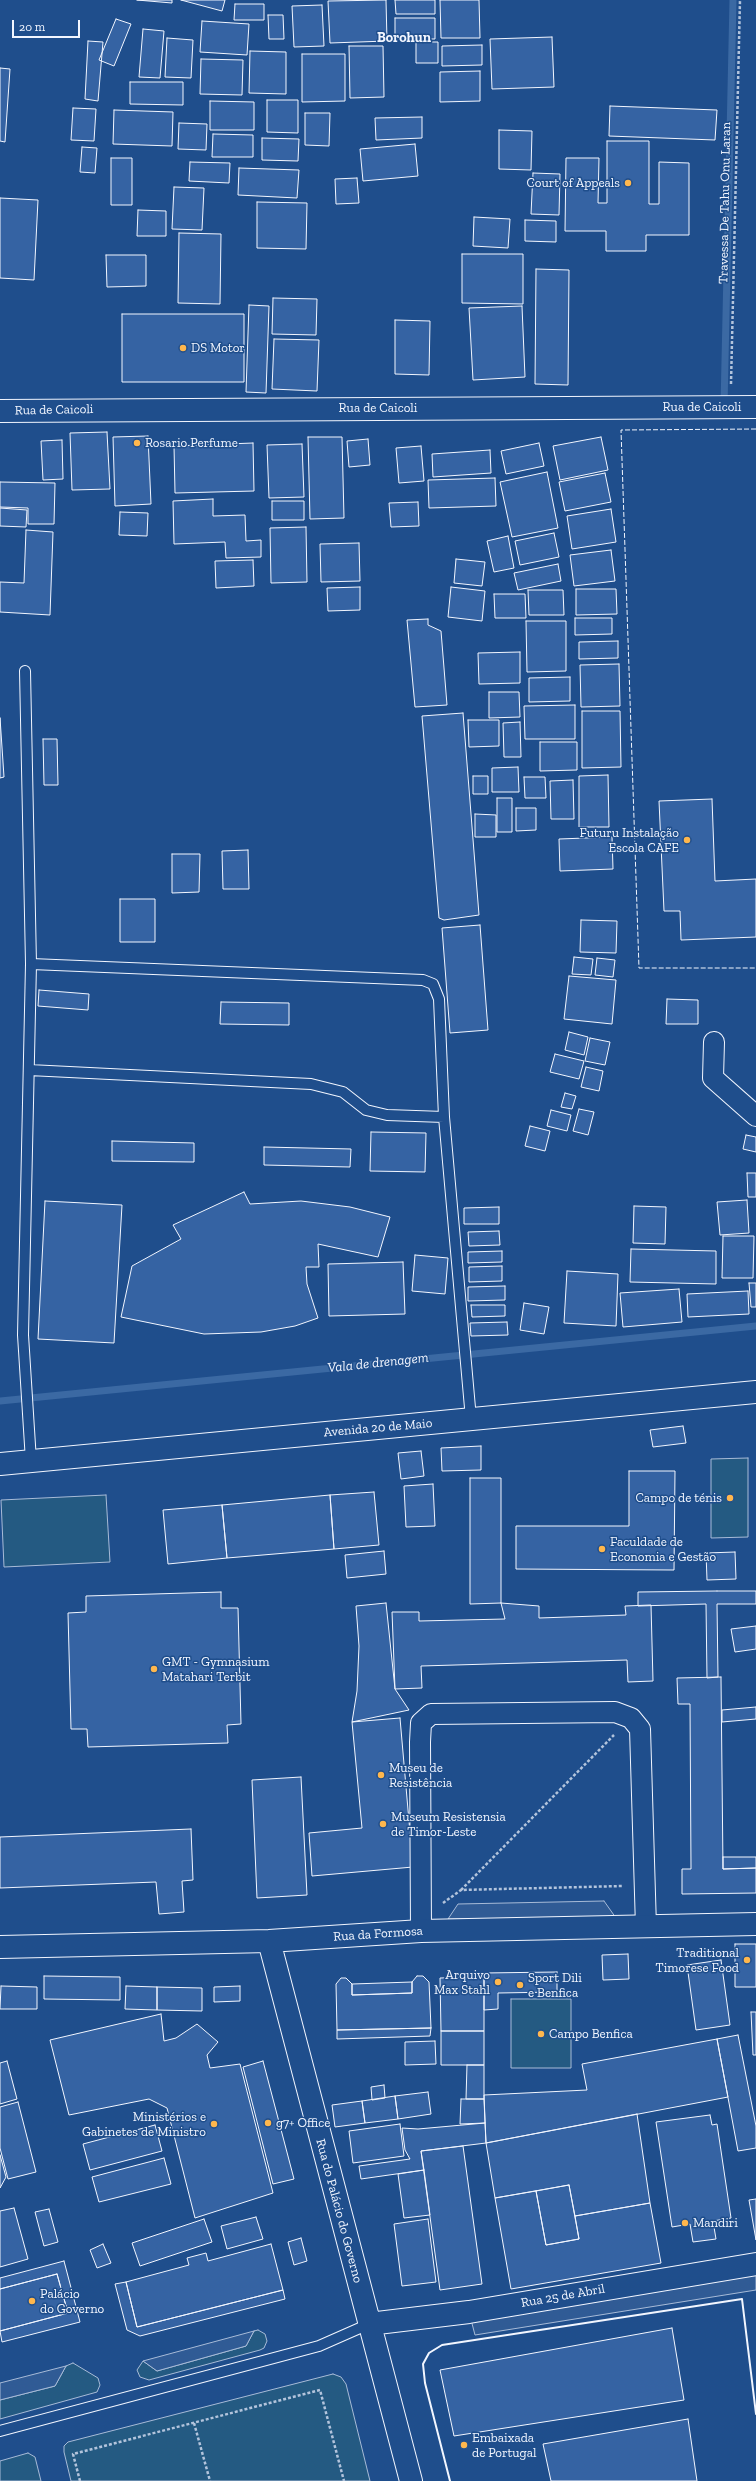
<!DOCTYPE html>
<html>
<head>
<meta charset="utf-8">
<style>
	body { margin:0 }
	#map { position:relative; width:756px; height:2481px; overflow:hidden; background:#1f4e8c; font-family:"Zilla Slab",serif }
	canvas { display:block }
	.scale { position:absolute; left:12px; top:20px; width:68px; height:18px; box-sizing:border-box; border:2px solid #f2f6ff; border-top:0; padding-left:5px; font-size:12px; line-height:14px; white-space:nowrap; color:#f2f6ff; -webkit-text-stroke:3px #1f4e8c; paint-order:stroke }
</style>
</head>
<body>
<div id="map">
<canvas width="756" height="2481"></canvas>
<div class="scale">20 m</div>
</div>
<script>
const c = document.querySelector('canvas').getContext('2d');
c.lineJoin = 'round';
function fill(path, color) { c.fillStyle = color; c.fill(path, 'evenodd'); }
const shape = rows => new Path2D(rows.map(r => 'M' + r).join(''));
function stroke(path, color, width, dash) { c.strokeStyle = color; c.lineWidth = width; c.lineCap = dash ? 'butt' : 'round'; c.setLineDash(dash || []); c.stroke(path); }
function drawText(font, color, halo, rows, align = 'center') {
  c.font = font + ' "Zilla Slab",serif'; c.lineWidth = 3; c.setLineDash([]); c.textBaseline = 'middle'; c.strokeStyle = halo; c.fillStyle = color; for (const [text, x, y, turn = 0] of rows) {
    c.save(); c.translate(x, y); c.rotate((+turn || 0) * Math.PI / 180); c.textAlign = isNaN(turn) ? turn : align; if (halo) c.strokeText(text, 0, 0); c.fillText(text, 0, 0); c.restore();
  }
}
const green = shape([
	[748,1458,748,1537,711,1538,711,1459,748,1458],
	[106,1495,110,1562,4,1567,1,1500,106,1495],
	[511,1999,571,1999,571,2068,511,2068,511,1999],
	[258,2330,265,2334,267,2341,264,2348,260,2350,149,2380,140,2377,137,2370,143,2361,157,2371,246,2346,254,2331,258,2330],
	[73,2363,98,2378,100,2385,97,2392,0,2419,0,2400,55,2386,66,2366,73,2363],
	[333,2374,341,2377,346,2384,370,2481,71,2481,64,2452,64,2446,68,2442,333,2374],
	[28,2453,35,2457,41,2481,0,2481,0,2461,28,2453]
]);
const parking = shape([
	[604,1901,616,1918,448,1919,458,1904,604,1901],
	[756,2264,756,2290,475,2335,469,2312,756,2264],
	[254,2331,246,2346,157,2371,143,2361,254,2331],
	[66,2366,55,2386,0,2400,0,2383,66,2366]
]);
const stream = shape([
	[724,406,733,0],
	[0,1401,756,1326]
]);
const building = shape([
	[137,0,172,0,172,3,137,0],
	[181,0,225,0,222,11,181,0],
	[386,0,387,41,330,43,328,1,386,0],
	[395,0,435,0,435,14,396,14,395,0],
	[440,0,479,0,480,38,441,38,440,0],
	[235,4,264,4,264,20,234,20,235,4],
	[322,5,324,46,294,47,292,6,322,5],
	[268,15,283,15,284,39,269,39,268,15],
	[395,18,435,18,435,39,395,39,395,18],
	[116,19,131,24,114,66,99,60,116,19],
	[202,21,249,24,247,55,200,52,202,21],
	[143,29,164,31,160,78,139,77,143,29],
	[552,37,554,87,492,89,490,39,552,37],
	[167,38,193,40,191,78,165,77,167,38],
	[88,41,103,42,98,101,85,99,88,41],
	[416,42,438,42,438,63,416,63,416,42],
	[482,45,482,65,442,66,442,46,482,45],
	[349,46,383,46,384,97,350,98,349,46],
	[250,51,286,52,286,94,249,93,250,51],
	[302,54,345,54,345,101,302,102,302,54],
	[201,59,243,60,242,95,200,94,201,59],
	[0,68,10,69,5,142,0,141,0,68],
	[480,71,480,101,440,102,440,72,480,71],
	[130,82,183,82,183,105,130,104,130,82],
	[267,100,298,100,298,133,267,132,267,100],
	[210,101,254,102,254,130,210,130,210,101],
	[610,106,717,110,715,140,609,136,610,106],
	[73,108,96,109,94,141,71,140,73,108],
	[114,110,173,112,172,146,113,144,114,110],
	[305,113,330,113,329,146,305,145,305,113],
	[422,117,422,138,376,140,375,118,422,117],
	[179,123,207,124,206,150,178,149,179,123],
	[499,130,532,131,531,170,499,169,499,130],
	[213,134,253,135,253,157,212,157,213,134],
	[262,138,299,139,298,161,262,160,262,138],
	[607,141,649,141,649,204,659,204,659,162,689,163,689,235,646,235,646,251,606,251,606,231,565,231,566,158,599,158,598,203,607,203,607,141],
	[415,144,418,176,363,181,360,149,415,144],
	[82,147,97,148,95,173,80,172,82,147],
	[111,158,132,158,132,205,111,205,111,158],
	[190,162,230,163,229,183,189,181,190,162],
	[239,168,299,170,297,198,238,195,239,168],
	[533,173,560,174,559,215,531,214,533,173],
	[357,178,359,203,336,204,335,179,357,178],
	[174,187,204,188,202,230,172,229,174,187],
	[0,198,38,200,34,280,0,278,0,198],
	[257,202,307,203,306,249,257,248,257,202],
	[138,210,166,211,166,236,137,236,138,210],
	[474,217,510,219,508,248,473,246,474,217],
	[525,220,556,221,556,242,525,241,525,220],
	[179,233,221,234,220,304,178,303,179,233],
	[462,254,523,254,523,304,462,303,462,254],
	[106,255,146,255,146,286,107,287,106,255],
	[536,269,569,270,568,385,535,384,536,269],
	[273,298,317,299,316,335,272,334,273,298],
	[249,305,269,306,266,393,246,392,249,305],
	[522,306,525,377,473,380,469,308,522,306],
	[122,314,244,314,244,382,122,382,122,314],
	[395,320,430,321,429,375,395,374,395,320],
	[274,339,319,340,317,391,272,389,274,339],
	[107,432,110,489,72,490,70,433,107,432],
	[148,436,151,504,115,506,113,437,148,436],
	[308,437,342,437,344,518,310,519,308,437],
	[601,437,608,470,560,480,553,446,601,437],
	[368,439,370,465,349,467,347,441,368,439],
	[62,440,63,479,43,480,41,441,62,440],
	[253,443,254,491,175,493,174,446,253,443],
	[539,443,544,466,506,474,501,451,539,443],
	[302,444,304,497,269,498,267,445,302,444],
	[421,446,424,481,399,483,396,448,421,446],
	[490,450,491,473,433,477,432,454,490,450],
	[547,472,558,528,512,537,500,482,547,472],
	[605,473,611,502,565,511,559,482,605,473],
	[495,478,496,506,429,508,428,480,495,478],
	[0,482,55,483,54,524,28,524,28,508,0,507,0,482],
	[213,499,213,516,245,515,246,541,261,540,261,557,226,558,225,542,174,544,173,501,213,499],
	[272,501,304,501,304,520,272,520,272,501],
	[418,502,419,526,391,527,389,503,418,502],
	[0,508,27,510,26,527,0,526,0,508],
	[611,509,616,542,572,549,567,516,611,509],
	[120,512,148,513,147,536,119,535,120,512],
	[306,527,307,582,271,583,270,528,306,527],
	[26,530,53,532,50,615,0,612,0,582,24,583,26,530],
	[554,533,559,557,520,565,515,541,554,533],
	[508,536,514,568,494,572,487,541,508,536],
	[359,543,360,581,321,582,320,544,359,543],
	[611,550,615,581,574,586,570,555,611,550],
	[456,559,485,562,482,586,454,583,456,559],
	[253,560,254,586,216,588,215,561,253,560],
	[558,564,561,581,518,590,514,573,558,564],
	[360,587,360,610,328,611,327,588,360,587],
	[451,587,485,591,482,621,448,617,451,587],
	[576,589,616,589,617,614,576,615,576,589],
	[528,590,563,590,564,615,529,615,528,590],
	[494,594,525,594,526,618,495,618,494,594],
	[575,618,612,618,612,634,575,635,575,618],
	[428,619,428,625,441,631,447,705,415,707,407,620,428,619],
	[526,621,566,621,566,671,527,672,526,621],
	[618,641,618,658,579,659,579,642,618,641],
	[520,652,520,683,479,684,478,653,520,652],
	[619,664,620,706,581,707,580,665,619,664],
	[570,677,570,701,529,702,529,678,570,677],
	[489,692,519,692,520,717,489,718,489,692],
	[575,705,575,739,525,739,524,706,575,705],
	[582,711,620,711,621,767,582,768,582,711],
	[463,713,479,915,444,920,439,918,422,716,463,713],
	[0,718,4,777,0,778,0,718],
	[468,720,499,720,499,746,469,747,468,720],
	[520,722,521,757,504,757,503,723,520,722],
	[43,739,57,739,58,785,44,785,43,739],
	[540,742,577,742,577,770,540,771,540,742],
	[518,767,519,792,492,792,492,768,518,767],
	[608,775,609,827,579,827,579,776,608,775],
	[473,776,488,776,488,794,473,794,473,776],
	[524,777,545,777,546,798,525,798,524,777],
	[573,780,574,819,551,819,550,781,573,780],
	[497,798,512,798,512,832,497,832,497,798],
	[712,799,715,881,756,879,756,937,681,940,680,911,664,911,659,801,712,799],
	[516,808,536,808,536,830,516,831,516,808],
	[475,814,496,815,496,837,475,837,475,814],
	[612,837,613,869,560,871,559,839,612,837],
	[248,850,249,889,223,889,222,851,248,850],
	[172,854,200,854,199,892,172,893,172,854],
	[120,899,155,899,155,942,120,942,120,899],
	[581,920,617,921,616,953,580,952,581,920],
	[480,925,488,1030,450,1033,442,928,480,925],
	[574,957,593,959,591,975,572,974,574,957],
	[597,958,615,960,613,977,595,975,597,958],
	[569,976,616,980,612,1024,564,1019,569,976],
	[39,990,89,994,88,1010,38,1006,39,990],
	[667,999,698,1000,698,1024,666,1024,667,999],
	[221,1002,289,1003,289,1025,220,1024,221,1002],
	[569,1032,588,1037,584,1055,565,1050,569,1032],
	[590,1038,610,1042,605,1065,585,1061,590,1038],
	[555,1054,584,1061,579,1079,550,1072,555,1054],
	[586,1067,603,1071,599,1091,581,1087,586,1067],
	[565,1093,576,1096,572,1109,561,1107,565,1093],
	[579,1109,594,1112,588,1135,573,1131,579,1109],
	[551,1110,571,1115,567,1131,547,1126,551,1110],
	[530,1126,550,1131,545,1151,525,1146,530,1126],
	[371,1132,426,1133,425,1172,370,1171,371,1132],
	[746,1135,756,1137,756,1152,743,1149,746,1135],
	[112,1141,194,1143,194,1162,112,1161,112,1141],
	[264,1147,351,1149,350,1167,264,1165,264,1147],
	[747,1173,756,1173,756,1197,748,1197,747,1173],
	[244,1192,250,1204,301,1201,350,1207,390,1217,378,1257,318,1244,319,1267,306,1267,307,1284,318,1318,295,1326,261,1332,204,1334,121,1317,132,1266,181,1239,173,1225,244,1192],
	[747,1200,749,1233,720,1235,717,1202,747,1200],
	[45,1201,122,1205,114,1343,38,1339,45,1201],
	[634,1206,666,1207,665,1244,633,1243,634,1206],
	[499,1207,499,1224,464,1224,464,1208,499,1207],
	[499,1231,500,1245,469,1246,468,1232,499,1231],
	[723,1236,754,1236,753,1278,722,1278,723,1236],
	[631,1249,716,1251,716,1284,630,1282,631,1249],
	[502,1251,502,1262,468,1263,468,1252,502,1251],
	[415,1255,448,1258,445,1294,412,1291,415,1255],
	[403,1262,405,1314,329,1316,328,1264,403,1262],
	[502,1266,502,1281,469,1282,469,1267,502,1266],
	[567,1271,618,1274,616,1326,564,1323,567,1271],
	[749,1283,756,1283,756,1307,751,1307,749,1283],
	[505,1286,505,1300,468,1301,468,1287,505,1286],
	[679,1289,682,1322,623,1327,620,1293,679,1289],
	[748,1291,749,1314,688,1317,687,1294,748,1291],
	[524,1303,549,1307,544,1334,520,1330,524,1303],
	[471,1305,505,1305,505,1316,472,1317,471,1305],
	[507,1322,508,1335,471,1336,470,1323,507,1322],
	[683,1426,686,1443,653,1447,650,1430,683,1426],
	[481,1446,481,1470,442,1471,441,1448,481,1446],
	[421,1451,424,1476,401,1479,398,1453,421,1451],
	[629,1471,675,1471,674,1570,516,1569,516,1526,629,1526,629,1471],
	[470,1478,501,1478,501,1603,470,1604,470,1478],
	[433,1484,435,1526,406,1527,404,1486,433,1484],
	[374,1492,379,1545,334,1549,330,1495,374,1492],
	[330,1495,334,1549,227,1558,222,1505,330,1495],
	[222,1505,227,1558,168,1564,163,1510,222,1505],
	[384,1551,386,1574,347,1578,345,1555,384,1551],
	[735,1552,736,1579,707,1580,706,1553,735,1552],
	[717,1591,756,1591,756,1604,717,1604,718,1677,707,1678,706,1604,638,1606,638,1592,717,1591],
	[221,1592,221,1608,238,1608,241,1724,227,1725,228,1743,88,1747,87,1729,71,1729,68,1613,86,1612,86,1596,221,1592],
	[386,1603,395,1689,409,1710,352,1722,357,1691,359,1646,356,1606,386,1603],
	[501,1603,539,1606,539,1618,626,1615,625,1606,651,1605,653,1681,628,1682,627,1660,421,1666,422,1688,395,1689,392,1612,419,1612,419,1621,505,1619,501,1603],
	[756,1626,756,1649,735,1652,731,1629,756,1626],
	[721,1677,723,1869,756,1868,756,1893,682,1894,682,1869,691,1869,690,1704,678,1704,677,1678,721,1677],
	[756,1707,756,1719,722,1722,722,1710,756,1707],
	[400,1718,413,1867,312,1876,309,1833,362,1828,352,1722,400,1718],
	[301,1777,307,1895,257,1898,252,1780,301,1777],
	[191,1829,193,1880,182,1881,184,1912,159,1914,156,1882,0,1888,0,1837,191,1829],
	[723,1857,756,1857,756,1868,723,1869,723,1857],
	[735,1944,756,1944,756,1987,735,1987,735,1944],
	[628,1954,629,1979,603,1980,602,1955,628,1954],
	[721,1960,730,2025,696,2030,687,1965,721,1960],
	[557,1972,557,1992,498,1993,498,2009,484,2010,484,1973,557,1972],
	[44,1976,120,1977,120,2000,44,1999,44,1976],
	[417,1976,423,1976,429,1982,431,2028,337,2030,336,1984,341,1978,346,1978,352,1984,352,1995,412,1993,412,1982,417,1976],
	[484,1977,484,2031,441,2031,440,1978,484,1977],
	[412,1982,412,1993,352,1995,352,1984,412,1982],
	[1,1986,37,1987,37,2009,0,2009,1,1986],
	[126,1986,157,1987,157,2010,125,2009,126,1986],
	[240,1986,240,2001,214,2002,214,1987,240,1986],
	[157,1987,202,1988,202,2011,157,2010,157,1987],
	[751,2012,756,2012,756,2055,753,2055,751,2012],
	[161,2014,164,2041,176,2038,197,2024,218,2042,207,2055,210,2068,240,2064,273,2193,195,2218,167,2108,149,2099,69,2115,50,2040,161,2014],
	[431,2028,430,2036,337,2039,337,2030,431,2028],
	[441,2031,484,2031,484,2065,441,2065,441,2031],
	[738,2035,756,2126,756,2148,738,2151,717,2039,738,2035],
	[717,2039,728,2097,486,2143,484,2095,587,2090,582,2064,717,2039],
	[435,2041,436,2064,405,2065,405,2042,435,2041],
	[7,2061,17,2099,0,2104,0,2063,7,2061],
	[263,2061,294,2179,273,2184,243,2067,263,2061],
	[467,2065,484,2065,484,2099,466,2099,467,2065],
	[384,2085,385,2098,372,2100,371,2087,384,2085],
	[428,2092,431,2114,398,2119,395,2096,428,2092],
	[395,2096,398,2119,365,2123,362,2101,395,2096],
	[461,2099,484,2099,485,2123,460,2124,461,2099],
	[362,2101,365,2123,335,2127,332,2105,362,2101],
	[18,2102,36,2172,8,2179,0,2148,0,2107,18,2102],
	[637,2114,650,2203,575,2216,569,2185,495,2198,486,2143,637,2114],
	[710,2115,712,2125,717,2124,731,2218,713,2221,716,2239,693,2242,690,2224,672,2227,656,2122,710,2115],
	[485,2123,486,2143,421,2151,424,2170,361,2179,359,2166,410,2159,405,2150,402,2128,418,2129,485,2123],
	[400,2124,404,2156,353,2163,349,2131,400,2124],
	[155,2125,162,2151,90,2170,83,2144,155,2125],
	[463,2146,482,2284,440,2290,421,2151,463,2146],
	[0,2155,6,2177,0,2188,0,2155],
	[164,2158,171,2184,99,2202,92,2177,164,2158],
	[424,2170,430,2215,404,2218,398,2174,424,2170],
	[569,2185,579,2239,546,2245,536,2191,569,2185],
	[536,2191,546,2245,579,2239,575,2216,650,2203,661,2263,511,2289,495,2198,536,2191],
	[756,2199,756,2240,749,2200,756,2199],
	[14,2208,28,2259,0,2267,0,2211,14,2208],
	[49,2209,58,2242,44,2246,35,2212,49,2209],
	[256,2217,263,2239,227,2249,221,2226,256,2217],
	[204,2219,212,2242,140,2266,132,2243,204,2219],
	[428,2219,436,2282,402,2286,394,2224,428,2219],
	[301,2238,307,2261,294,2265,288,2242,301,2238],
	[103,2244,111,2263,97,2268,90,2250,103,2244],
	[271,2244,283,2290,137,2327,126,2282,189,2265,187,2258,206,2253,208,2261,271,2244],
	[64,2261,80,2322,2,2342,0,2331,68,2313,57,2274,0,2289,0,2278,64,2261],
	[57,2274,68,2313,0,2331,0,2289,57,2274],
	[126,2282,137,2327,283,2290,285,2299,140,2336,127,2330,115,2284,126,2282],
	[672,2328,684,2400,454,2436,440,2370,672,2328],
	[688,2419,697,2481,551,2481,543,2444,688,2419]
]);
const path = shape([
	[731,384,740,0],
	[461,1890,614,1735],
	[443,1903,461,1890,623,1886],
	[194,2423,210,2481],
	[80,2481,73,2454,320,2390,344,2481]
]);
const service = shape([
	[25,671,31,964],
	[29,1070,311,1084,343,1092,366,1110,387,1115,444,1117],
	[31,1461,23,1335,31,964,423,980,433,984,439,999,444,1117,471,1419],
	[0,2431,319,2346,369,2324]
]);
const minor = shape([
	[714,1042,713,1078,756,1116],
	[421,1931,420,1742,421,1723,431,1714,615,1712,631,1718,640,1729,646,1927]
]);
const tertiary = shape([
	[269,1941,411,2481],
	[0,1947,269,1941,421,1931,756,1924],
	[369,2324,469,2312,756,2264]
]);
const secondary = shape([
	[0,411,756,407]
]);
const primary = shape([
	[0,1464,756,1392]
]);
const fence = shape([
	[756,429,621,430,639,968,756,968]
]);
const wall = shape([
	[450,2481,425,2383,423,2364,429,2353,442,2345,742,2299,756,2414]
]);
const markers = [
	[628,183,4,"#ffb74d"],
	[183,348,4,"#ffb74d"],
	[137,443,4,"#ffb74d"],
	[687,840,4,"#ffb74d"],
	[730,1498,4,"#ffb74d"],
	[602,1549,4,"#ffb74d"],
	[154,1669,4,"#ffb74d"],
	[381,1775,4,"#ffb74d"],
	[383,1824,4,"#ffb74d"],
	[747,1960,4,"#ffb74d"],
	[498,1982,4,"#ffb74d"],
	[520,1985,4,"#ffb74d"],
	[541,2034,4,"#ffb74d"],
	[268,2123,4,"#ffb74d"],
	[214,2124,4,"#ffb74d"],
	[685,2223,4,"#ffb74d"],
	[32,2301,4,"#ffb74d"],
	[464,2445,4,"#ffb74d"]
];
const poiNames = [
	["Court of Appeals",620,183,"right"],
	["DS Motor",191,348],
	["Rosario Perfume",145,443],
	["Futuru Instalação",679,833,"right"],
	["Escola CAFE",679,848,"right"],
	["Campo de ténis",722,1498,"right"],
	["Faculdade de",610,1542],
	["Economia e Gestão",610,1557],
	["GMT - Gymnasium",162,1662],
	["Matahari Terbit",162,1677],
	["Museu de",389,1768],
	["Resistência",389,1783],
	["Museum Resistensia",391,1817],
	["de Timor-Leste",391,1832],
	["Traditional",739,1953,"right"],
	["Timorese Food",739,1968,"right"],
	["Arquivo",490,1975,"right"],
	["Max Stahl",490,1990,"right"],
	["Sport Dili",528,1978],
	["e Benfica",528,1993],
	["Campo Benfica",549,2034],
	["Ministérios e",206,2117,"right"],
	["Gabinetes de Ministro",206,2132,"right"],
	["g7+ Office",276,2123],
	["Mandiri",693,2223],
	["Palácio",40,2294],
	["do Governo",40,2309],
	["Embaixada",472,2438],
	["de Portugal",472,2453]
];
const streetNames = [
	["Travessa De Tahu Onu Laran",725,203,-89],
	["Rua de Caicoli",702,407],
	["Rua de Caicoli",378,408],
	["Rua de Caicoli",54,410,-1],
	["Avenida 20 de Maio",378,1428,-5],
	["Rua da Formosa",378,1934,-4],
	["Rua do Palácio do Governo",339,2211,75],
	["Rua 25 de Abril",563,2296,-10]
];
const neighbourhoodNames = [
	["Borohun",404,38]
];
const waterNames = [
	["Vala de drenagem",378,1363,-6]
];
fill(green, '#245a82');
stroke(green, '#a8bbd7', 1);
fill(parking, '#305b95');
stroke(parking, '#a8bbd7', 1);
stroke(stream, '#3b69a3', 7);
fill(building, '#3563a3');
stroke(building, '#f2f6ff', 1);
stroke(service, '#f2f6ff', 12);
stroke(minor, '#f2f6ff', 22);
stroke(tertiary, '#f2f6ff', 24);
stroke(secondary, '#f2f6ff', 24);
stroke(primary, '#f2f6ff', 24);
stroke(path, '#b3c4dc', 2.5, [3, 2]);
stroke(service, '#1f4e8c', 10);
stroke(minor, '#1f4e8c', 20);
stroke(tertiary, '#1f4e8c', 22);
stroke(secondary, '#1f4e8c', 22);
stroke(primary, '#1f4e8c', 22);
stroke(fence, '#f2f6ff', 1, [5, 2]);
stroke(wall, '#f2f6ff', 2);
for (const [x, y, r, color] of markers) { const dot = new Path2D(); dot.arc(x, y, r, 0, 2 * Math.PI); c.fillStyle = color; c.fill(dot); stroke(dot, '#1f4e8c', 1.5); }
drawText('13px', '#f2f6ff', '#1f4e8c', poiNames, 'left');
drawText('13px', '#f2f6ff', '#1f4e8c', streetNames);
drawText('bold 14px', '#f2f6ff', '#1f4e8c', neighbourhoodNames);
drawText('italic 14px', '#f2f6ff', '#1f4e8c', waterNames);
</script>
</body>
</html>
